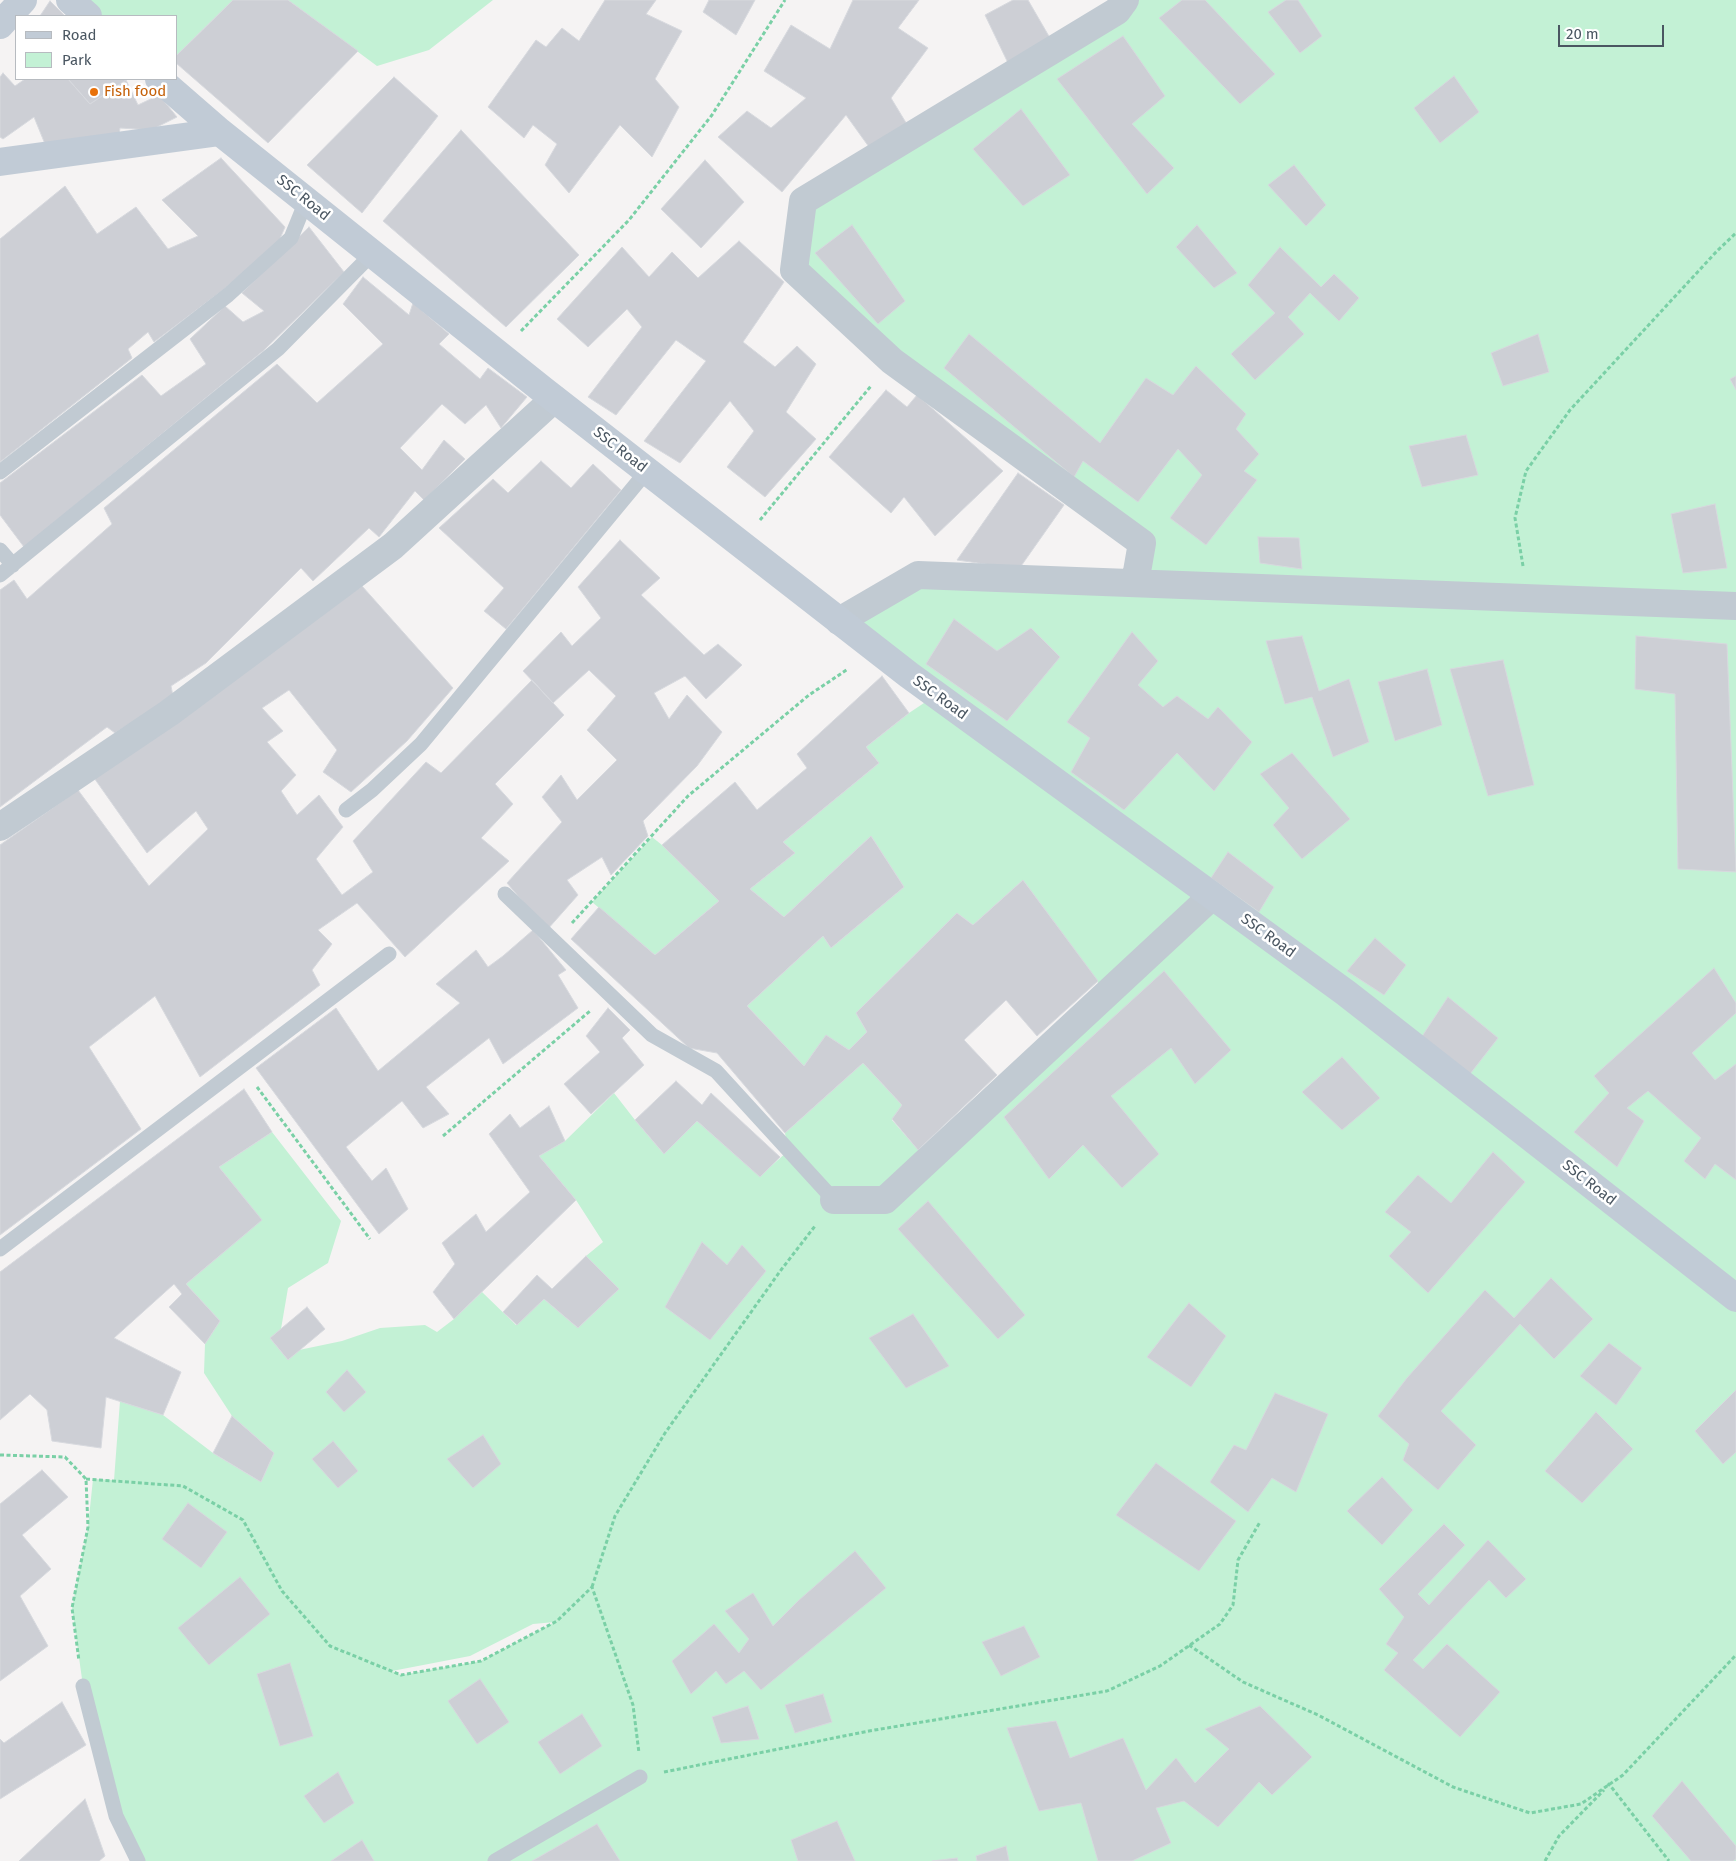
<!DOCTYPE html>
<html>
<head>
<meta charset="utf-8">
<style>
	body { margin:0 }
	#map { position:relative; width:1736px; height:1861px; overflow:hidden; background:#f5f3f3; font-family:"Fira Sans",sans-serif }
	canvas { display:block }
	.legend { position:absolute; left:15px; top:15px; width:162px; height:65px; box-sizing:border-box; background:#fff; border:1px solid #b7bbc0; margin:0; padding:6px 9px; list-style:none; font-size:15px; color:#4a5661 }
	.legend li { display:flex; align-items:center; gap:10px; height:25px }
	.legend b { width:25px; border:1px solid #b7bbc0 }
	.scale { position:absolute; left:1558px; top:25px; width:106px; height:22px; box-sizing:border-box; border:2px solid #4a5661; border-top:0; padding-left:6px; font-size:15px; line-height:18px; white-space:nowrap; color:#4a5661; -webkit-text-stroke:4px #fff; paint-order:stroke }
</style>
</head>
<body>
<div id="map">
<canvas width="1736" height="1861"></canvas>
<ul class="legend">
<li><b style="height:6px;background:#c1cbd6"></b>Road</li>
<li><b style="height:14px;background:#c3f1d5"></b>Park</li>
</ul>
<div class="scale">20 m</div>
</div>
<script>
const c = document.querySelector('canvas').getContext('2d');
c.lineJoin = 'round';
function fill(path, color) { c.fillStyle = color; c.fill(path, 'evenodd'); }
const shape = rows => new Path2D(rows.map(r => 'M' + r).join(''));
function stroke(path, color, width, dash) { c.strokeStyle = color; c.lineWidth = width; c.lineCap = dash ? 'butt' : 'round'; c.setLineDash(dash || []); c.stroke(path); }
function drawText(font, color, halo, rows, align = 'center') {
  c.font = font + ' "Fira Sans",sans-serif'; c.lineWidth = 5; c.setLineDash([]); c.textBaseline = 'middle'; c.strokeStyle = halo; c.fillStyle = color; for (const [text, x, y, turn = 0] of rows) {
    c.save(); c.translate(x, y); c.rotate((+turn || 0) * Math.PI / 180); c.textAlign = isNaN(turn) ? turn : align; if (halo) c.strokeText(text, 0, 0); c.fillText(text, 0, 0); c.restore();
  }
}
const green = shape([
	[70,0,233,0,176,56,176,16,88,16],
	[288,0,493,0,429,50,377,66],
	[1125,0,1736,0,1736,1861,134,1861,83,1686,72,1608,88,1527,93,1479,114,1480,120,1401,163,1415,213,1453,261,1482,274,1453,232,1416,204,1373,205,1344,220,1321,186,1284,261,1220,219,1167,272,1132,341,1221,328,1263,288,1288,281,1329,270,1338,288,1360,299,1350,342,1341,380,1328,425,1325,437,1332,454,1319,482,1292,516,1325,544,1299,578,1328,619,1289,586,1256,603,1242,576,1200,539,1156,565,1141,614,1093,635,1120,663,1153,697,1121,760,1176,788,1151,785,1133,863,1063,902,1105,892,1120,927,1160,1106,994,1023,880,973,925,957,913,856,1013,867,1032,849,1050,826,1036,804,1066,747,1006,823,936,831,948,904,887,871,836,784,917,750,889,795,853,783,842,879,763,866,747,909,713,936,695,839,621,918,575,1135,583,1142,544,794,270,803,201],
	[555,1622,481,1661,401,1675,392,1671,470,1656,533,1624],
	[652,837,662,845,719,901,655,955,592,902]
]);
const building = shape([
	[233,0,288,0,358,51,268,143,176,63,176,56,233,0],
	[605,0,656,0,646,14,682,31,655,79,679,107,652,157,620,125,569,193,545,165,557,144,533,125,524,138,488,107,536,40,546,47,562,28,579,41,605,0],
	[709,0,755,0,736,35,703,12,709,0],
	[853,0,919,0,898,28,928,48,891,98,908,126,869,147,846,115,782,192,718,137,747,111,771,128,806,98,764,71,791,25,830,49,853,0],
	[1013,0,1028,0,1050,38,1008,63,985,15,1013,0],
	[1182,0,1205,0,1275,74,1240,104,1159,18,1182,0],
	[1286,0,1298,0,1322,36,1300,53,1268,12,1286,0],
	[50,1,65,16,40,16,50,1],
	[1123,36,1165,96,1132,124,1174,168,1147,194,1057,79,1123,36],
	[3,73,15,86,25,79,68,79,90,104,126,80,138,105,159,95,177,117,151,130,120,128,119,135,45,144,34,117,3,139,0,137,0,77,3,73],
	[1454,76,1479,112,1440,143,1414,108,1454,76],
	[394,77,438,116,362,213,307,165,394,77],
	[68,79,125,79,126,80,90,104,68,79],
	[1021,109,1070,175,1023,206,973,149,1021,109],
	[461,130,579,255,506,327,383,221,461,130],
	[221,158,285,227,279,241,223,290,154,342,148,332,128,349,132,358,0,462,0,239,65,186,97,234,136,207,168,249,198,236,162,200,221,158],
	[705,160,744,202,701,248,661,209,705,160],
	[1294,165,1326,205,1306,226,1268,185,1294,165],
	[852,225,905,301,878,324,815,253,852,225],
	[1197,225,1237,273,1214,288,1176,247,1197,225],
	[309,227,344,272,263,351,24,547,0,515,0,483,142,375,161,396,206,364,190,339,225,306,243,322,264,311,242,293,309,227],
	[739,241,784,282,743,342,775,367,797,346,816,364,786,412,816,439,765,497,727,467,754,431,730,401,680,463,644,441,706,361,676,340,616,415,588,397,642,327,627,309,588,347,557,319,622,247,649,277,672,252,698,278,739,241],
	[1280,247,1321,287,1334,274,1359,298,1339,321,1310,293,1288,317,1304,334,1255,380,1231,354,1275,313,1248,285,1280,247],
	[363,277,409,315,413,303,449,334,439,344,480,379,488,368,527,397,501,428,486,405,465,424,442,404,400,448,422,470,444,440,465,459,424,500,415,491,379,537,369,528,313,581,301,568,206,663,171,686,173,696,115,733,107,727,0,807,0,590,14,580,27,599,112,524,104,508,277,364,317,403,383,344,343,304,363,277],
	[969,334,1100,443,1146,378,1173,395,1196,366,1246,414,1236,429,1259,454,1244,471,1257,480,1206,545,1170,518,1202,475,1178,449,1138,502,1083,461,1074,477,944,368,969,334],
	[1538,334,1549,372,1503,386,1491,353,1538,334],
	[1736,376,1736,390,1730,379,1736,376],
	[886,390,907,407,917,395,1003,471,935,536,904,497,891,513,829,457,886,390],
	[1466,435,1478,475,1422,487,1409,446,1466,435],
	[541,461,571,488,593,464,621,490,506,629,484,611,504,588,439,528,493,479,508,493,541,461],
	[1018,473,1064,505,1019,569,957,560,1018,473],
	[1715,504,1727,568,1683,573,1671,514,1715,504],
	[1258,537,1299,538,1302,569,1260,563,1258,537],
	[620,540,660,578,641,595,704,655,718,644,742,665,706,699,685,676,654,693,669,719,687,695,722,732,697,766,643,821,648,836,611,875,602,857,567,880,578,895,547,930,507,883,562,822,542,797,561,775,577,800,617,760,587,730,616,696,589,670,553,703,523,671,561,632,572,646,601,618,578,587,620,540],
	[362,586,453,688,407,741,351,792,323,772,337,750,289,690,262,708,283,731,267,742,296,775,281,791,297,815,319,795,343,827,316,859,342,895,373,872,353,841,426,762,441,773,532,680,564,715,495,784,513,804,481,838,509,861,405,957,357,903,318,930,332,944,312,970,320,985,200,1077,155,996,89,1047,141,1129,0,1235,0,845,78,790,149,886,208,829,196,811,147,853,92,775,362,586],
	[954,619,997,651,1031,628,1060,657,1007,721,926,664,954,619],
	[1132,632,1158,661,1138,685,1163,707,1177,696,1208,719,1218,707,1252,742,1214,791,1177,753,1124,810,1071,772,1090,738,1067,722,1132,632],
	[1302,636,1319,691,1349,679,1369,742,1333,757,1312,697,1285,704,1266,641,1302,636],
	[1636,636,1727,644,1736,872,1678,869,1675,694,1635,689,1636,636],
	[1503,660,1534,785,1488,796,1450,669,1503,660],
	[1427,669,1442,725,1395,741,1378,682,1427,669],
	[882,676,909,713,866,747,879,763,783,842,795,853,750,889,784,917,871,836,904,887,831,948,823,936,747,1006,804,1066,826,1035,849,1050,867,1032,856,1013,957,913,973,925,1023,880,1098,981,1037,1036,1006,1000,964,1040,997,1075,918,1150,892,1119,902,1105,863,1063,785,1133,717,1053,689,1048,571,939,599,907,655,955,719,901,662,845,735,782,757,810,807,768,797,754,882,676],
	[1292,753,1350,819,1302,859,1273,825,1289,808,1260,774,1292,753],
	[1228,852,1274,887,1259,912,1211,878,1228,852],
	[533,930,566,970,558,975,578,1008,503,1064,489,1038,426,1087,449,1114,423,1128,402,1101,346,1147,372,1181,386,1168,408,1209,379,1234,256,1068,336,1008,378,1071,460,1003,436,984,476,950,488,967,503,956,533,930],
	[1375,938,1406,965,1384,995,1347,971,1375,938],
	[1714,968,1736,1003,1736,1013,1692,1053,1715,1080,1736,1064,1736,1180,1715,1164,1705,1179,1684,1161,1701,1138,1648,1091,1627,1108,1644,1121,1617,1167,1574,1132,1609,1093,1594,1076,1714,968],
	[1164,971,1231,1050,1195,1084,1171,1048,1111,1096,1159,1154,1122,1188,1083,1145,1049,1179,1004,1117,1164,971],
	[1448,997,1498,1038,1470,1074,1421,1038,1448,997],
	[608,1008,630,1030,622,1038,644,1065,591,1114,564,1084,600,1052,586,1036,608,1008],
	[1342,1057,1380,1098,1342,1130,1302,1092,1342,1057],
	[676,1081,702,1105,711,1093,780,1157,760,1177,697,1121,664,1154,635,1120,676,1081],
	[244,1089,272,1132,219,1167,262,1220,186,1284,220,1321,205,1344,169,1307,182,1294,174,1284,114,1338,181,1372,163,1415,106,1397,101,1448,52,1441,47,1410,30,1394,0,1420,0,1272,244,1089],
	[549,1106,565,1141,539,1156,576,1200,454,1319,433,1292,455,1264,442,1243,476,1214,486,1232,530,1192,489,1134,510,1114,520,1128,549,1106],
	[1493,1152,1525,1182,1428,1293,1389,1256,1411,1232,1385,1212,1418,1175,1451,1203,1493,1152],
	[928,1201,1025,1315,998,1339,898,1229,928,1201],
	[702,1242,727,1265,742,1245,766,1271,710,1340,665,1307,702,1242],
	[586,1256,619,1289,578,1328,544,1299,517,1325,503,1312,537,1275,552,1289,586,1256],
	[1551,1278,1593,1319,1554,1359,1520,1324,1441,1411,1476,1445,1438,1490,1403,1460,1409,1444,1378,1416,1407,1378,1485,1290,1514,1318,1551,1278],
	[1189,1303,1226,1336,1191,1387,1147,1357,1189,1303],
	[307,1307,325,1329,288,1360,270,1338,307,1307],
	[913,1314,949,1366,906,1388,869,1338,913,1314],
	[1609,1343,1642,1368,1616,1405,1580,1376,1609,1343],
	[347,1370,366,1392,344,1412,326,1392,347,1370],
	[1736,1390,1736,1452,1723,1464,1695,1431,1736,1390],
	[1275,1393,1328,1414,1296,1492,1272,1478,1248,1512,1210,1482,1234,1445,1246,1450,1275,1393],
	[1596,1412,1633,1449,1582,1503,1545,1471,1596,1412],
	[232,1416,274,1453,261,1482,213,1453,232,1416],
	[483,1435,501,1464,473,1488,447,1459,483,1435],
	[333,1441,358,1471,338,1488,312,1459,333,1441],
	[1156,1463,1236,1521,1199,1571,1116,1515,1156,1463],
	[42,1470,68,1497,22,1535,51,1569,20,1596,48,1646,0,1681,0,1504,42,1470],
	[1382,1477,1413,1510,1382,1545,1347,1511,1382,1477],
	[188,1503,227,1532,201,1568,162,1539,188,1503],
	[1444,1524,1465,1545,1418,1594,1429,1605,1488,1540,1526,1579,1506,1598,1489,1580,1413,1660,1423,1669,1447,1644,1500,1692,1460,1737,1384,1670,1398,1653,1386,1644,1404,1617,1379,1589,1444,1524],
	[855,1551,886,1588,761,1690,744,1671,726,1684,716,1671,691,1694,672,1661,714,1624,739,1653,749,1639,725,1611,753,1593,773,1626,798,1601,855,1551],
	[240,1577,270,1614,209,1665,178,1628,240,1577],
	[1024,1626,1040,1657,1001,1676,982,1642,1024,1626],
	[290,1663,313,1736,280,1746,257,1674,290,1663],
	[480,1679,509,1722,477,1744,448,1701,480,1679],
	[823,1694,832,1722,795,1733,785,1705,823,1694],
	[62,1702,86,1745,0,1799,0,1739,4,1743,62,1702],
	[748,1706,759,1739,721,1743,712,1717,748,1706],
	[1260,1706,1312,1757,1272,1795,1259,1782,1218,1827,1184,1801,1156,1808,1171,1843,1132,1861,1098,1861,1081,1803,1039,1811,1007,1728,1056,1721,1070,1758,1123,1738,1146,1790,1176,1758,1195,1783,1229,1749,1205,1729,1260,1706],
	[582,1714,602,1746,560,1774,538,1742,582,1714],
	[338,1772,354,1803,324,1823,304,1796,338,1772],
	[1682,1781,1736,1846,1736,1859,1733,1861,1691,1861,1652,1816,1682,1781],
	[85,1799,105,1856,99,1861,19,1861,85,1799],
	[837,1821,855,1861,798,1861,791,1840,837,1821],
	[597,1824,620,1861,532,1861,597,1824],
	[362,1840,374,1861,331,1861,362,1840],
	[1006,1846,1009,1861,977,1861,976,1856,1006,1846],
	[957,1858,958,1861,932,1861,957,1858]
]);
const path = shape([
	[521,331,629,220,712,115,785,0],
	[760,520,871,386],
	[1523,566,1515,518,1526,471,1570,410,1717,251,1736,233],
	[572,923,688,796,809,695,848,669],
	[257,1087,370,1239],
	[443,1136,590,1011],
	[0,1455,65,1457,86,1479,88,1527,72,1608,79,1661],
	[86,1479,183,1486,243,1520,282,1591,330,1646,401,1675,481,1661,557,1621,592,1587,633,1705,639,1753],
	[592,1587,615,1516,665,1433,781,1270,815,1226],
	[1189,1645,1243,1682,1318,1715,1453,1787,1530,1813,1581,1804,1623,1775,1736,1655],
	[664,1772,869,1731,1107,1691,1160,1666,1220,1624,1233,1605,1238,1560,1260,1522],
	[1608,1786,1609,1784,1669,1861],
	[1545,1861,1559,1836,1604,1790]
]);
const lane = shape([
	[0,472,228,295,291,238,306,201],
	[0,550,13,565],
	[0,575,278,349,372,254],
	[346,810,372,790,421,744,647,471],
	[505,894,652,1035,716,1071,834,1200],
	[0,1249,389,954],
	[83,1686,116,1816,138,1861],
	[495,1861,640,1777]
]);
const street = shape([
	[1125,0,1117,11,803,201,794,270,892,361,1142,543,1135,583],
	[839,621,918,575,1736,606],
	[0,827,169,713,393,546,554,399],
	[834,1200,885,1200,1212,896]
]);
const secondary = shape([
	[70,0,88,16],
	[0,25,23,0],
	[159,79,220,132,543,390,909,675,1346,993,1736,1298],
	[0,162,220,132]
]);
const markers = [
	[94,92,5,"#e8710a"]
];
const foodNames = [
	["Fish food",104,92]
];
const streetNames = [
	["SSC Road",303,198,39],
	["SSC Road",620,450,38],
	["SSC Road",940,698,36],
	["SSC Road",1268,936,36],
	["SSC Road",1589,1183,38]
];
fill(green, '#c3f1d5');
fill(building, '#cdcfd5');
stroke(building, '#d7d9de', 1);
stroke(path, '#7ad0a6', 3, [4, 2.5]);
stroke(lane, '#c1cad2', 15);
stroke(street, '#c1cad2', 28);
stroke(secondary, '#c1cbd6', 28);
for (const [x, y, r, color] of markers) { const dot = new Path2D(); dot.arc(x, y, r, 0, 2 * Math.PI); c.fillStyle = color; c.fill(dot); stroke(dot, '#fff', 2); }
drawText('15px', '#c56008', '#fff', foodNames, 'left');
drawText('15px', '#4a5661', '#fff', streetNames);
</script>
</body>
</html>
